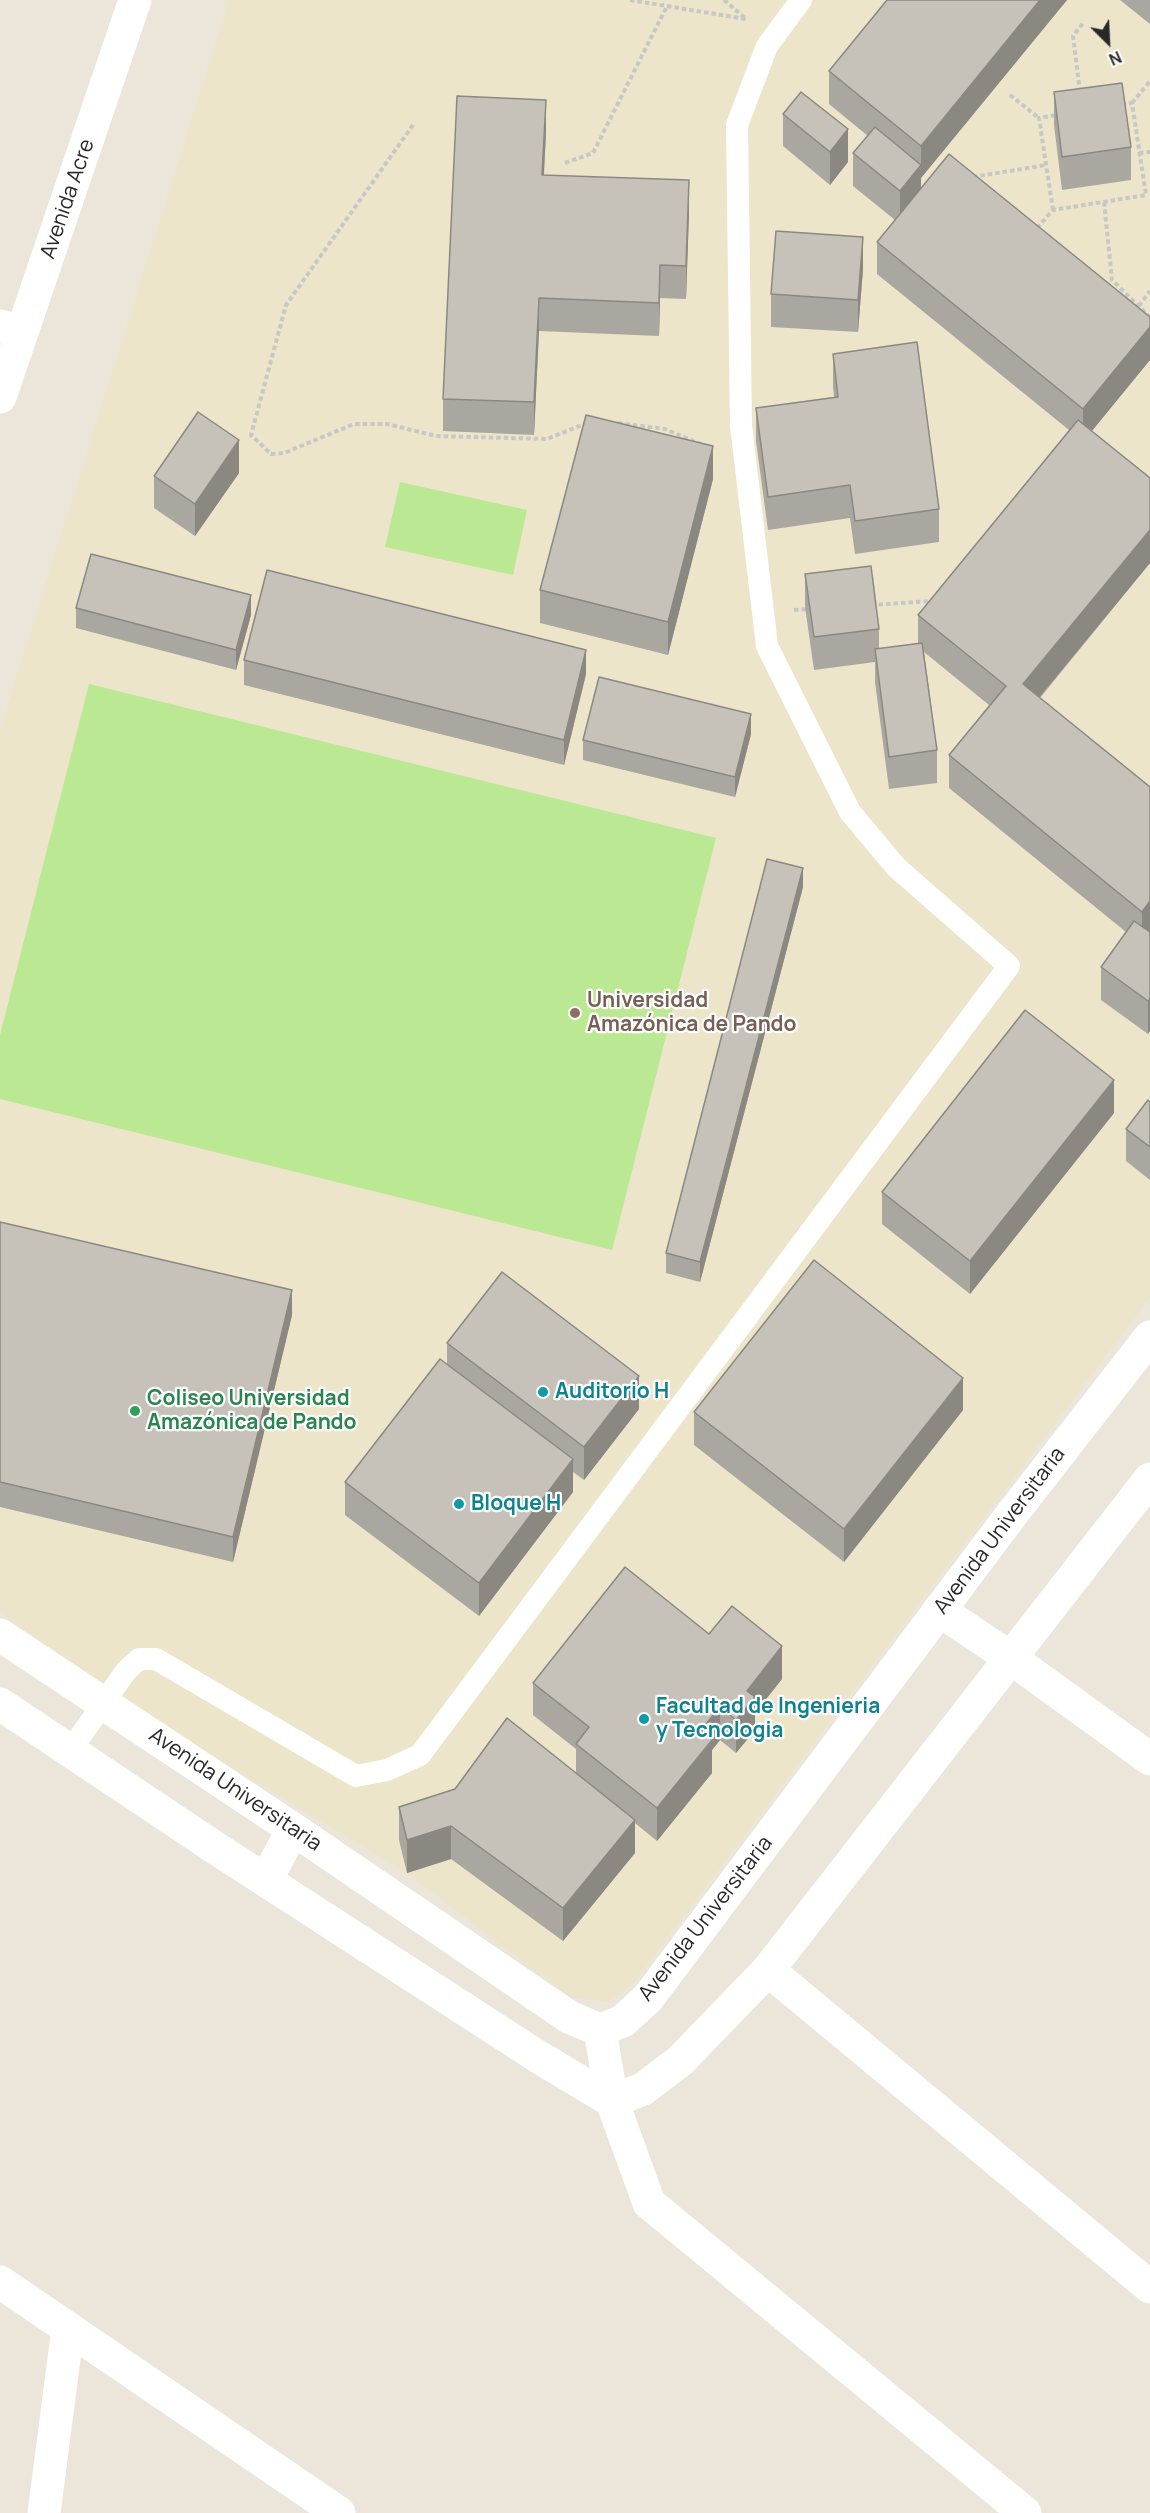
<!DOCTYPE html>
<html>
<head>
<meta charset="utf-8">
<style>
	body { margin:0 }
	#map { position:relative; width:1150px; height:2513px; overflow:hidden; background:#ebe5da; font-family:Manrope,sans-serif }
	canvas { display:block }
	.north { position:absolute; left:1078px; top:12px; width:60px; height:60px; -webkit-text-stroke:4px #fff; paint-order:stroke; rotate:156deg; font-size:16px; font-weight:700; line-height:24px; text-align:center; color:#282828 }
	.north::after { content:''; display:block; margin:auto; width:21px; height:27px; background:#282828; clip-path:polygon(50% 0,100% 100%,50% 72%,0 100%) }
</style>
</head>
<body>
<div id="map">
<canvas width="1150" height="2513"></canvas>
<div class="north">N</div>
</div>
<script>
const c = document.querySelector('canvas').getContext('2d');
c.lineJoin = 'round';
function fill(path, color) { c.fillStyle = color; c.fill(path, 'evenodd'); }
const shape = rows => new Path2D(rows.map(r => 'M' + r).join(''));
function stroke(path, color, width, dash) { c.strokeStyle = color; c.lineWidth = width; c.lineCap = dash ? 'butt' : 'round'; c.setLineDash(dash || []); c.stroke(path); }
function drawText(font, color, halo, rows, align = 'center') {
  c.font = font + ' Manrope,sans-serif'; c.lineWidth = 4.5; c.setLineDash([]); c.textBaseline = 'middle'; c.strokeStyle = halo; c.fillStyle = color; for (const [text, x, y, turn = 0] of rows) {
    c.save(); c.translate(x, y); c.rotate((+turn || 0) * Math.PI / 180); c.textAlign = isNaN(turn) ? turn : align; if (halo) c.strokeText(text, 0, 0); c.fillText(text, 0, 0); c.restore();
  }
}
const education = shape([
	[229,0,1150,0,1150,1297,631,1986,608,2002,570,1997,407,1873,109,1693,0,1612,0,729]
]);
const pitch = shape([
	[400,482,527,510,513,575,385,547],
	[89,684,716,838,612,1250,0,1099,0,1035]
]);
const path = shape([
	[630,0,746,19],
	[724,0,746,19],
	[1080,92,1073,36,1084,22],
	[1010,95,1039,118],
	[1132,103,1150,81],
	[413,125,286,305,251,435,271,454,284,453,354,424,387,424,436,436,547,439,587,423],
	[1139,153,1150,152],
	[565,163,593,153,667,6],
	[973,177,1046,165],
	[1104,202,1112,280,1150,317],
	[1053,210,1039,118,1056,115],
	[1037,228,1053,210,1146,195,1132,103,1120,105],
	[1139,306,1150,291],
	[618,423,665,429,700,444],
	[871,605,933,601],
	[794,610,810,609]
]);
const lane = shape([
	[70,1751,126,1671,139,1659,156,1659,356,1776,387,1770,420,1755,1009,966,896,867,850,812,767,646,741,425,737,125,767,46,801,0]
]);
const street = shape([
	[0,326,22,332],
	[939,1610,1012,1659,1150,1759],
	[768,1970,1150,2287],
	[600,2030,612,2101,649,2203,1025,2513],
	[0,2282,339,2513],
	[44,2513,68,2328]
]);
const secondary = shape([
	[0,397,135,0],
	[0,1635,293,1829,569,2017,600,2030,623,2021,648,1998,1012,1514,1150,1337],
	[0,1704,214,1847,537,2056,612,2101,643,2089,680,2061,768,1970,1150,1479],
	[266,1880,293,1829]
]);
const wall = shape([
	[887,0,1067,0,921,178,921,188,1150,317,1150,360,1091,431,1150,563,1040,698,1150,787,1150,1031,1148,1034,1101,1000,1101,967,1126,932,949,788,949,755,989,705,924,652,937,750,937,783,889,789,875,682,875,662,814,670,805,607,805,574,879,629,879,649,918,643,918,615,1069,430,877,274,877,242,895,220,853,186,853,153,868,136,829,104,829,71],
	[1120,0,1150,0,1150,24],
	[1054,92,1131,147,1131,180,1062,190,1054,125],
	[783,114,848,162,830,185,783,146],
	[546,132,544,175,689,213,686,299,660,298,659,336,539,331,534,435,443,431,443,399],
	[863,269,858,332,771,327,771,294],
	[833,354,939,509,939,542,855,554,850,518,768,530,756,441,756,408,834,397,833,387],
	[239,473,195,536,154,508,154,476],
	[713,479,668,655,540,623,540,590],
	[76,608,251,615,236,670,76,628],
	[244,660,586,674,564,765,244,685],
	[751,734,735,797,583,760,583,740],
	[803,887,700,1282,666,1273,666,1253],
	[1150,1102,1150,1180,1126,1161,1126,1129],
	[1114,1113,970,1294,882,1224,882,1192],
	[0,1222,292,1315,233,1562,0,1507],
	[447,1343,639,1409,584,1480,573,1472,573,1492,479,1616,345,1515,345,1482,447,1364],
	[963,1410,844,1562,694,1445,694,1412],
	[709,1634,782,1679,755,1713,755,1730,736,1753,720,1740,712,1750,712,1773,657,1841,635,1823,635,1853,563,1941,451,1859,407,1873,399,1840,399,1807,576,1773,576,1749,533,1715,533,1683]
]);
const shadedWall = shape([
	[1040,0,1067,0,921,178,921,198,900,224,900,191,921,166,921,146],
	[546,100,546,132,542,207,542,175],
	[848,129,848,162,830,185,830,152],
	[689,180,689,213,686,299,686,266],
	[863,237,863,269,858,332,858,300],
	[660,265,660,298,659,336,659,303],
	[539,298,539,331,534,435,534,402],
	[1150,327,1150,360,1083,442,1083,409],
	[239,440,239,473,195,536,195,504],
	[713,446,713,479,668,655,668,622],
	[1150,530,1150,563,1023,717,1023,684],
	[251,595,251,615,236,670,236,650],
	[586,650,586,674,564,765,564,740],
	[751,714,751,734,735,797,735,777],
	[803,868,803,887,700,1282,700,1262],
	[1150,901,1150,934,1142,944,1142,912],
	[1150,999,1150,1031,1148,1034,1148,1001],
	[1114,1080,1114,1113,970,1294,970,1261],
	[292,1290,292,1315,233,1562,233,1537],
	[639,1376,639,1409,584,1480,584,1447],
	[963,1378,963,1410,844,1562,844,1529],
	[573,1459,573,1492,479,1616,479,1583],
	[782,1646,782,1679,755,1713,755,1730,736,1753,736,1720,747,1691],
	[720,1707,720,1740,712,1750,712,1773,657,1841,657,1808,700,1731],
	[635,1820,635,1853,563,1941,563,1908],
	[451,1826,451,1859,407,1873,407,1840]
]);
const building = shape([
	[887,0,1040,0,921,146,829,71,887,0],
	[1122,83,1131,147,1062,157,1054,92,1122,83],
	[801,92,848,129,830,152,783,114,801,92],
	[457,96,546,100,542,175,689,180,686,266,660,265,659,303,539,298,534,402,443,399,457,96],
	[875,127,921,165,900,191,853,153,875,127],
	[949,154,1150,317,1150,327,1083,409,877,242,949,154],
	[776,231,863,237,858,300,771,294,776,231],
	[917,342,939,509,855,521,850,485,768,497,756,408,838,397,833,354,917,342],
	[198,412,239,440,195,504,154,476,198,412],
	[586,415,713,446,668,622,540,590,586,415],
	[1078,420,1150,478,1150,530,1023,684,1150,787,1150,901,1142,912,949,755,1006,686,918,615,1078,420],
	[91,554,251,595,236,650,76,608,91,554],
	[871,566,879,629,814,637,805,574,871,566],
	[267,570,586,650,564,740,244,660,267,570],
	[922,643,937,750,889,757,875,649,922,643],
	[599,677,751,714,735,777,583,740,599,677],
	[767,859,803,868,700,1262,666,1253,767,859],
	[1134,921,1150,932,1150,999,1148,1001,1101,967,1134,921],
	[1025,1010,1114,1080,970,1261,882,1192,1025,1010],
	[1148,1100,1150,1102,1150,1147,1126,1129,1148,1100],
	[0,1222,292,1290,233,1537,0,1482,0,1222],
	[814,1260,963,1378,844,1529,694,1412,814,1260],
	[502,1272,639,1376,584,1447,447,1343,502,1272],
	[440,1359,573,1459,479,1583,345,1482,440,1359],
	[625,1567,709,1634,732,1606,782,1646,747,1691,755,1697,736,1720,720,1707,700,1731,712,1740,657,1808,576,1744,589,1727,533,1683,625,1567],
	[507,1718,635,1820,563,1908,451,1826,407,1840,399,1807,455,1789,507,1718]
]);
const markers = [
	[575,1013,6,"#8d6e63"],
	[543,1392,6,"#0f9aa8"],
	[135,1411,6,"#2e9e5b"],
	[459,1504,6,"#0f9aa8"],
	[644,1719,6,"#0f9aa8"]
];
const streetNames = [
	["Avenida Acre",68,199,-71],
	["Avenida Universitaria",1000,1531,-53],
	["Avenida Universitaria",235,1790,34],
	["Avenida Universitaria",706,1919,-52]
];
const educationNames = [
	["Universidad",587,1001],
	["Amazónica de Pando",587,1025]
];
const cultureNames = [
	["Auditorio H",555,1392],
	["Bloque H",471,1504],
	["Facultad de Ingenieria",656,1707],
	["y Tecnologia",656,1731]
];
const leisureNames = [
	["Coliseo Universidad",147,1399],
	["Amazónica de Pando",147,1423]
];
fill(education, '#ece5ca');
fill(pitch, '#bbe893');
stroke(path, '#c7c7c7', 4, [4.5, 3]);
stroke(lane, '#fff', 22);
stroke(street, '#fff', 33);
stroke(secondary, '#fff', 33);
fill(wall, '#aaa7a0');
fill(shadedWall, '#8b8882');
fill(building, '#c6c2ba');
stroke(building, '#8b8882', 1.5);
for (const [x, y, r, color] of markers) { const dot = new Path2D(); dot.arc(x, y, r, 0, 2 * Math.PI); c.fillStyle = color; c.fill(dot); stroke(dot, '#fff', 2); }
drawText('21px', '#282828', '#fff', streetNames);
drawText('bold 21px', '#785e54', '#fff', educationNames, 'left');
drawText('bold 21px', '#0d838f', '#fff', cultureNames, 'left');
drawText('bold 21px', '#27864d', '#fff', leisureNames, 'left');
</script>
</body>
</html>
